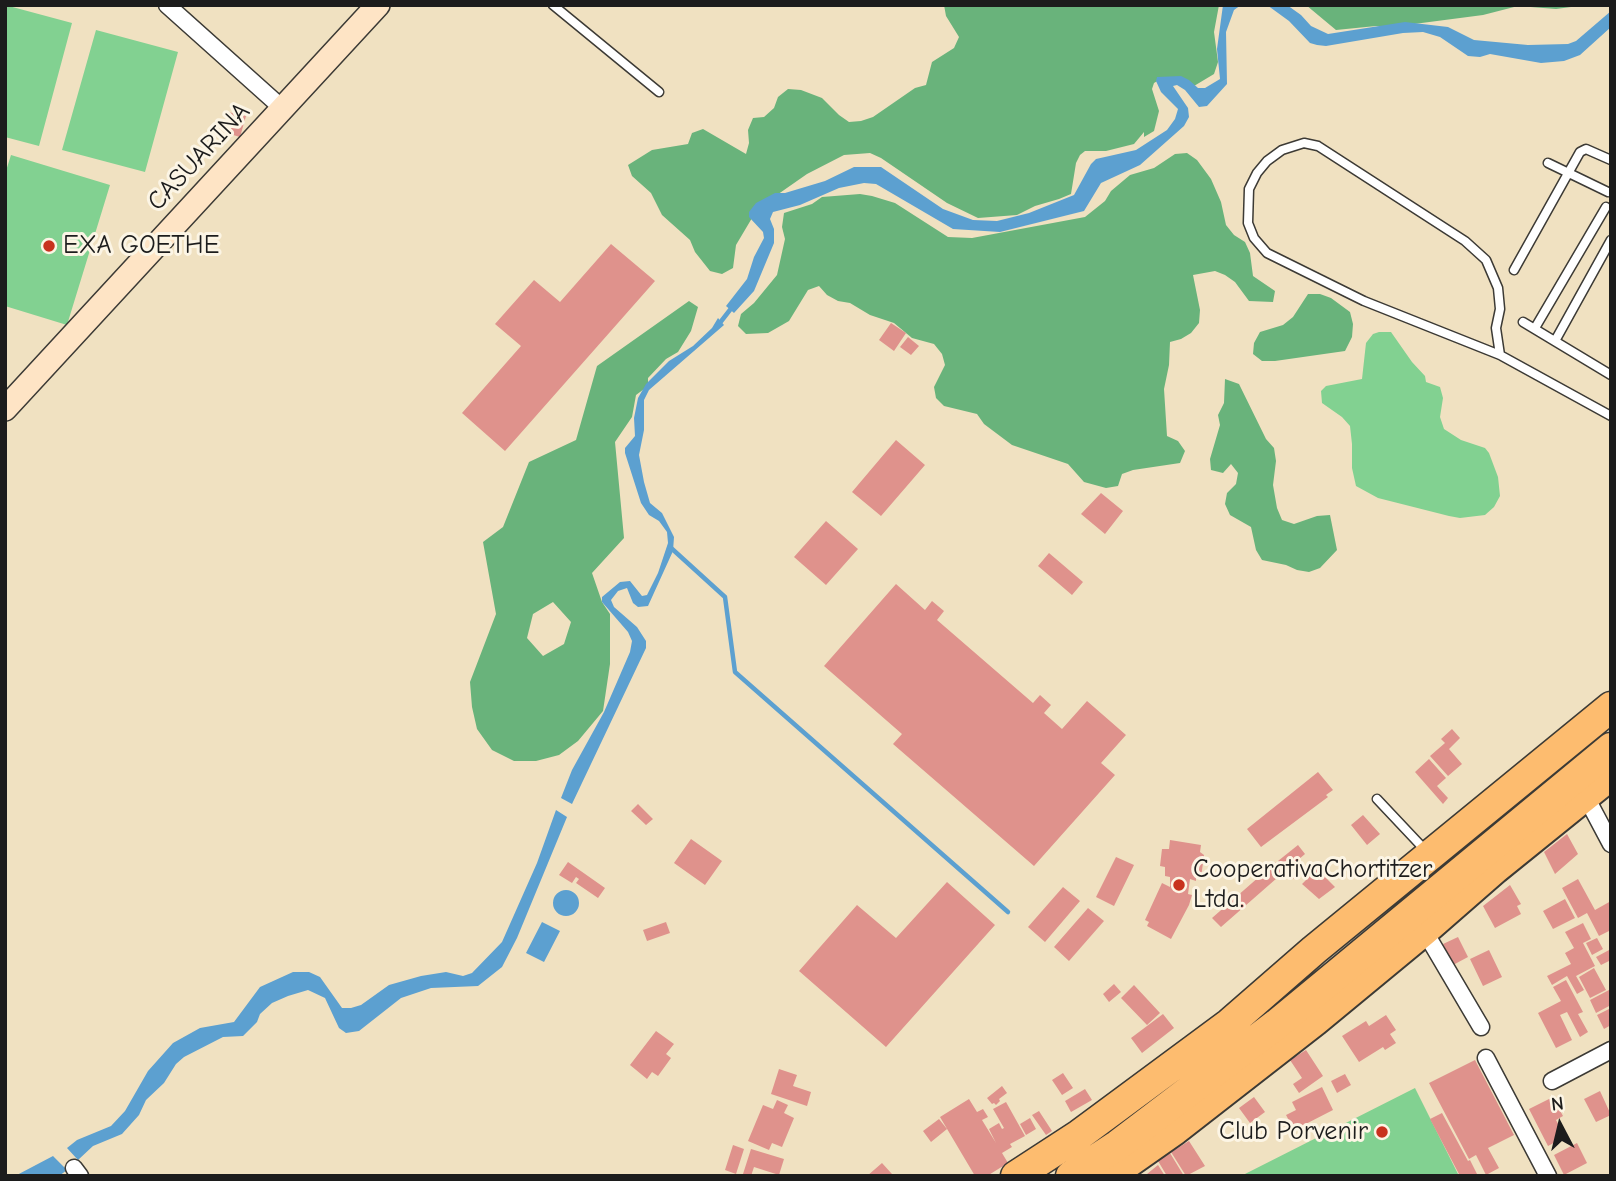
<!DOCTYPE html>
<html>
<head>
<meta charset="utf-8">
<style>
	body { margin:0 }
	#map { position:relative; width:1616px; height:1181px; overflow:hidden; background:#f0e1c1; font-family:"Comic Neue",sans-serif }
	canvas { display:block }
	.frame { position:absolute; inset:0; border:7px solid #1c1c1c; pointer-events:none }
	.north { position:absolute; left:1525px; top:1090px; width:70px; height:70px; -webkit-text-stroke:5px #fcf5e5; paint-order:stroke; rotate:353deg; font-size:19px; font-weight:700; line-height:28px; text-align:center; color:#1c1c1c }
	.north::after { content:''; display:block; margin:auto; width:24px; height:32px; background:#1c1c1c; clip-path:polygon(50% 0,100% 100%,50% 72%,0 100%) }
</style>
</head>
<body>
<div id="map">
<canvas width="1616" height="1181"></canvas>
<div class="frame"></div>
<div class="north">N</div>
</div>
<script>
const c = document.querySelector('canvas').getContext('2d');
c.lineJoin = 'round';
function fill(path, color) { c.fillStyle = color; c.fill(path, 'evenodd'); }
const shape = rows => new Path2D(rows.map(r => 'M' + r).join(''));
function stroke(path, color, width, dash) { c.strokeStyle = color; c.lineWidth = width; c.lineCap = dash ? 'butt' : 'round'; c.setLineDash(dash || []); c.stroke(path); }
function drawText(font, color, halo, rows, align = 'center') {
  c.font = font + ' "Comic Neue",sans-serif'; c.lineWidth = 6; c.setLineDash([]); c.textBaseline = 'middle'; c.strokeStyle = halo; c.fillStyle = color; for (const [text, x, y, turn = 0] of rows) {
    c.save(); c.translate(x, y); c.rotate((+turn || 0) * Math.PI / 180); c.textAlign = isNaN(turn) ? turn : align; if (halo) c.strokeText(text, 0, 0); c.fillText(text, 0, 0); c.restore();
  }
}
const green = shape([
	[5,5,72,23,39,146,5,137],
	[96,30,178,52,145,172,62,150],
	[11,155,110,185,67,325,5,306,5,174],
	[1379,332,1391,332,1412,362,1425,376,1426,382,1440,387,1443,398,1440,417,1444,429,1461,440,1485,448,1489,453,1498,477,1500,496,1494,507,1485,515,1460,518,1449,516,1378,498,1356,486,1352,468,1352,444,1350,426,1342,417,1322,403,1321,391,1326,386,1362,379,1366,343,1373,334],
	[1415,1088,1459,1176,1241,1176]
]);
const forest = shape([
	[944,5,1219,5,1214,32,1218,62,1214,74,1189,89,1177,83,1159,80,1154,83,1152,89,1159,111,1154,131,1144,137,1144,132,1134,144,1106,151,1085,151,1080,155,1076,163,1071,194,1059,199,1035,206,1017,215,978,218,947,203,881,158,870,153,844,155,807,174,764,204,755,213,736,245,733,268,722,274,710,271,695,252,690,240,662,215,651,193,632,176,628,165,652,150,688,144,692,133,703,129,746,154,749,143,748,130,753,118,764,117,774,108,778,97,788,89,801,90,822,98,839,115,849,122,861,121,873,117,915,88,926,85,932,62,954,48,959,37,946,16],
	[1306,5,1586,5,1556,9,1518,6,1483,15,1391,27,1376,26,1336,30],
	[1187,153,1197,160,1211,179,1221,202,1226,225,1234,235,1245,242,1250,253,1253,276,1275,291,1273,302,1249,301,1235,282,1225,275,1215,271,1193,275,1200,310,1199,323,1191,333,1181,339,1170,342,1169,365,1164,389,1167,436,1178,441,1185,451,1180,463,1133,470,1122,474,1118,486,1106,488,1084,482,1068,464,1012,445,984,424,977,414,944,406,936,398,934,387,945,365,942,354,934,344,912,338,894,323,870,315,850,303,838,301,827,295,819,286,808,290,789,321,768,333,746,334,738,326,741,314,754,303,777,275,785,239,782,227,784,213,812,204,822,197,860,194,872,196,895,203,948,237,972,238,1085,217,1105,201,1111,191,1130,175,1154,168,1175,154],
	[1308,294,1320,294,1331,298,1350,312,1353,324,1352,337,1345,351,1275,361,1262,361,1253,354,1254,343,1260,332,1283,325,1293,317],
	[689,301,698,307,691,331,678,352,666,359,648,378,648,386,636,395,632,417,615,442,624,538,592,573,602,602,610,614,610,664,603,711,578,741,559,755,536,761,514,761,492,750,477,729,472,707,470,682,496,614,483,542,503,527,529,462,576,440,597,366],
	[553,602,571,622,564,644,543,656,527,638,533,614],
	[1225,379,1239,384,1266,439,1274,448,1276,461,1273,485,1277,508,1282,520,1294,524,1317,516,1330,515,1337,550,1320,568,1309,572,1297,570,1286,565,1262,560,1256,550,1251,527,1230,515,1225,504,1227,493,1236,484,1238,473,1231,464,1223,473,1211,470,1210,459,1220,425,1218,415,1224,403]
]);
const water = shape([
	[1223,5,1241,5,1234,10,1226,32,1227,84,1207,106,1199,107,1185,90,1177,85,1173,86,1188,108,1189,117,1184,126,1140,165,1101,183,1084,211,1000,232,953,229,876,184,864,183,839,188,800,205,773,212,770,219,774,229,774,243,754,291,734,313,726,306,747,279,754,257,764,238,763,232,749,217,749,212,756,203,775,193,785,193,825,181,854,167,881,167,943,209,973,220,997,221,1029,213,1074,195,1091,164,1096,159,1136,150,1167,130,1175,119,1178,109,1161,92,1156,81,1157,77,1181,76,1189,80,1198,88,1205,88,1220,79,1217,49],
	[1267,5,1287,5,1301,15,1311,26,1328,34,1405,22,1448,27,1474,40,1528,45,1568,44,1576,41,1611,11,1611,27,1580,55,1564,61,1541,63,1490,54,1480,57,1468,56,1440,37,1423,32,1403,33,1326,46,1317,45,1310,43,1289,21],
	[718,318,724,325,649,390,644,400,644,430,639,455,644,482,650,503,662,513,674,537,673,551,648,606,638,607,633,603,627,588,618,591,611,600,614,607,637,627,646,641,646,648,572,804,561,798,572,770,604,712,630,652,632,641,628,632,602,602,602,597,620,582,630,581,642,596,647,595,658,573,668,543,667,532,659,521,649,515,641,503,625,453,625,448,635,436,634,418,638,398,646,384,669,361,693,346,712,328],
	[556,810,567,817,517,938,502,967,478,986,431,988,401,998,359,1031,346,1033,339,1028,325,998,308,990,288,996,272,1003,260,1014,257,1022,243,1036,223,1037,184,1057,176,1064,164,1083,146,1100,139,1115,122,1134,93,1146,78,1160,67,1148,77,1140,111,1126,125,1111,148,1071,173,1043,200,1028,234,1022,260,987,293,972,309,972,320,977,342,1008,351,1008,361,1005,389,985,421,976,446,972,463,976,472,973,502,942,537,863],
	'553 903a13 13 0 1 1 26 0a13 13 0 1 1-26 0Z',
	[542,922,560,931,544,962,526,953],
	[53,1156,67,1170,59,1176,15,1176]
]);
const stream = shape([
	[719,324,733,306],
	[670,547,725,597,735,672,1008,912]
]);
const building = shape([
	[228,112,246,116,240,137,223,132],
	[611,244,655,281,505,451,462,413,521,346,495,324,534,280,560,302],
	[891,323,906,333,894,351,879,340],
	[908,337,919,346,911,355,900,347],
	[896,440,925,465,881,516,852,492],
	[1101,493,1123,511,1105,534,1081,514],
	[826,521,858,549,826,585,794,557],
	[1049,553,1083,582,1072,595,1038,566],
	[896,584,925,610,932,601,944,611,937,620,1033,703,1040,695,1051,705,1044,713,1062,729,1087,701,1126,735,1101,763,1115,775,1034,866,893,744,902,734,824,666],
	[1452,729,1460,738,1449,749,1462,764,1448,776,1430,756,1445,743,1441,739],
	[1429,759,1446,778,1437,786,1448,798,1443,804,1415,772],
	[1318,772,1333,790,1326,795,1328,797,1261,847,1247,829],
	[638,804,653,819,646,825,631,811],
	[1363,815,1380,834,1367,845,1351,825],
	[1567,834,1578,854,1555,874,1544,852],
	[691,839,722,861,705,885,674,863],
	[1170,840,1201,845,1200,852,1204,855,1201,878,1196,878,1196,881,1190,879,1188,894,1192,895,1189,905,1171,939,1147,926,1149,922,1145,920,1162,883,1170,887,1170,877,1165,876,1165,867,1160,866,1162,849,1169,849],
	[1298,845,1305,854,1292,865,1299,874,1293,879,1278,861],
	[1116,857,1134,865,1114,906,1096,897],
	[568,862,605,888,598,898,576,883,579,879,576,877,572,883,559,875],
	[1276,862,1285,871,1221,927,1212,918],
	[1317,869,1335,887,1319,899,1302,884],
	[1578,879,1595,910,1611,901,1611,930,1599,936,1587,913,1578,918,1562,888],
	[947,882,995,925,886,1047,799,971,857,905,896,938],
	[1510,885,1521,904,1517,906,1521,914,1495,928,1483,906],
	[1063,887,1080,901,1045,942,1028,927],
	[1565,899,1575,918,1553,929,1543,911],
	[1088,908,1104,921,1069,961,1054,947],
	[666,922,670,933,647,941,643,930],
	[1583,923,1591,939,1583,943,1595,966,1576,976,1584,990,1577,994,1567,976,1552,985,1547,976,1571,964,1565,953,1574,948,1565,932],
	[1458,937,1468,957,1453,965,1443,944],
	[1597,938,1603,949,1592,955,1586,943],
	[1611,949,1611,960,1601,965,1596,957],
	[1489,950,1502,977,1483,986,1470,959],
	[1594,968,1606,990,1590,998,1579,977],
	[1566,980,1583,1012,1578,1014,1588,1032,1580,1037,1567,1012,1560,1015,1572,1040,1556,1048,1538,1013,1561,1001,1553,987],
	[1114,984,1121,992,1109,1002,1103,994],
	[1134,985,1160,1013,1147,1025,1121,998],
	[1609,990,1611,1005,1596,1013,1590,1000],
	[1611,1008,1611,1025,1604,1029,1597,1015],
	[1163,1014,1174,1028,1142,1053,1131,1038],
	[1386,1015,1396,1030,1390,1034,1396,1043,1385,1050,1383,1047,1359,1062,1342,1036,1366,1021,1369,1026],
	[656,1031,674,1044,666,1054,671,1058,658,1076,652,1072,647,1079,630,1065],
	[1306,1050,1323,1076,1299,1093,1293,1084,1302,1078,1290,1060],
	[1475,1060,1514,1135,1488,1148,1499,1168,1486,1175,1476,1155,1469,1159,1429,1083],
	[779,1069,797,1075,793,1086,811,1092,807,1106,771,1094],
	[1063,1073,1073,1088,1062,1095,1052,1080],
	[1345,1074,1351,1085,1337,1093,1331,1081],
	[1002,1086,1007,1093,999,1099,1000,1101,996,1105,994,1103,992,1104,987,1098],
	[1322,1087,1333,1110,1294,1130,1286,1115,1296,1110,1292,1102],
	[1085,1089,1092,1100,1071,1112,1065,1101],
	[1600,1091,1611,1115,1596,1122,1584,1099],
	[1254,1097,1265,1112,1250,1123,1239,1108],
	[1553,1097,1563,1116,1556,1120,1565,1137,1548,1146,1529,1109],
	[969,1099,977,1112,983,1109,988,1117,982,1120,996,1143,989,1129,999,1123,1002,1129,1004,1128,993,1109,1006,1102,1025,1136,1010,1144,1012,1147,1002,1153,1008,1163,987,1176,975,1176,940,1117],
	[777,1100,788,1105,784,1113,794,1118,782,1147,772,1143,769,1150,748,1141,763,1105,773,1109],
	[1039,1111,1052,1131,1046,1135,1032,1115],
	[1442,1113,1468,1161,1470,1160,1478,1176,1460,1176,1430,1119],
	[1030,1118,1036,1129,1026,1135,1020,1124],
	[939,1119,947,1129,931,1142,923,1131],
	[1189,1141,1205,1166,1186,1176,1171,1152],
	[1577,1143,1587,1163,1564,1175,1554,1155],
	[733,1145,744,1149,736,1174,725,1170],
	[751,1149,784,1159,779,1175,754,1167,751,1176,743,1174],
	[1170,1153,1184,1176,1167,1176,1158,1161],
	[882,1163,892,1174,867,1176],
	[1158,1165,1165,1176,1143,1176,1147,1174]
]);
const lane = shape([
	[553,5,659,92],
	[1548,163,1608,192],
	[1514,270,1580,152,1586,149,1611,160],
	[1523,322,1611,375],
	[1535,328,1606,207],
	[1555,341,1611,240],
	[1500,355,1496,328,1500,309,1498,288,1486,260,1465,241,1318,146,1304,143,1282,150,1267,161,1257,173,1249,189,1248,223,1254,238,1267,253,1364,301,1500,355,1611,416],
	[1377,799,1426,851]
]);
const street = shape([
	[167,5,282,108],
	[1586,797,1611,844],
	[1425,932,1481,1027],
	[1486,1058,1548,1176],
	[1552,1081,1611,1050],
	[74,1168,80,1176]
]);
const secondary = shape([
	[5,409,378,5]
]);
const primary = shape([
	[1112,1176,1176,1131,1316,1022,1425,932,1496,870,1611,777]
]);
const highway = shape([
	[1016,1176,1079,1135,1229,1024,1314,950,1611,707],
	[1071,1176,1118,1145,1277,1024,1611,748]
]);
const markers = [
	[49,246,7,"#c8321e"],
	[1179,885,7,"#c8321e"],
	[1382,1132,7,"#c8321e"]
];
const streetNames = [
	["CASUARINA",199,157,-47]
];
const poiNames = [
	["EXA GOETHE",63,246],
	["CooperativaChortitzer",1193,870],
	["Ltda.",1193,900],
	["Club Porvenir",1368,1132,"right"]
];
fill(green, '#82d191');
fill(forest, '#69b37b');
fill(water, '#5ca0d0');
stroke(stream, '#5ca0d0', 4.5);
fill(building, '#df928c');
stroke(lane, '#3c3a35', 11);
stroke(street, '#3c3a35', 19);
stroke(secondary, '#3c3a35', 26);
stroke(primary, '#3c3a35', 30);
stroke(highway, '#3c3a35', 33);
stroke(lane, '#fff', 8);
stroke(street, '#fff', 16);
stroke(secondary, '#fee4c5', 23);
stroke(primary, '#fdbc6f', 26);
stroke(highway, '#fdbc6f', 30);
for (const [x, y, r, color] of markers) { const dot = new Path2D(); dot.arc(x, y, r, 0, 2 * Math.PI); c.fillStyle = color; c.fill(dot); stroke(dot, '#fcf5e5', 2.5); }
drawText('26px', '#1c1c1c', '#fcf5e5', streetNames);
drawText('26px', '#1c1c1c', '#fcf5e5', poiNames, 'left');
</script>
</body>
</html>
